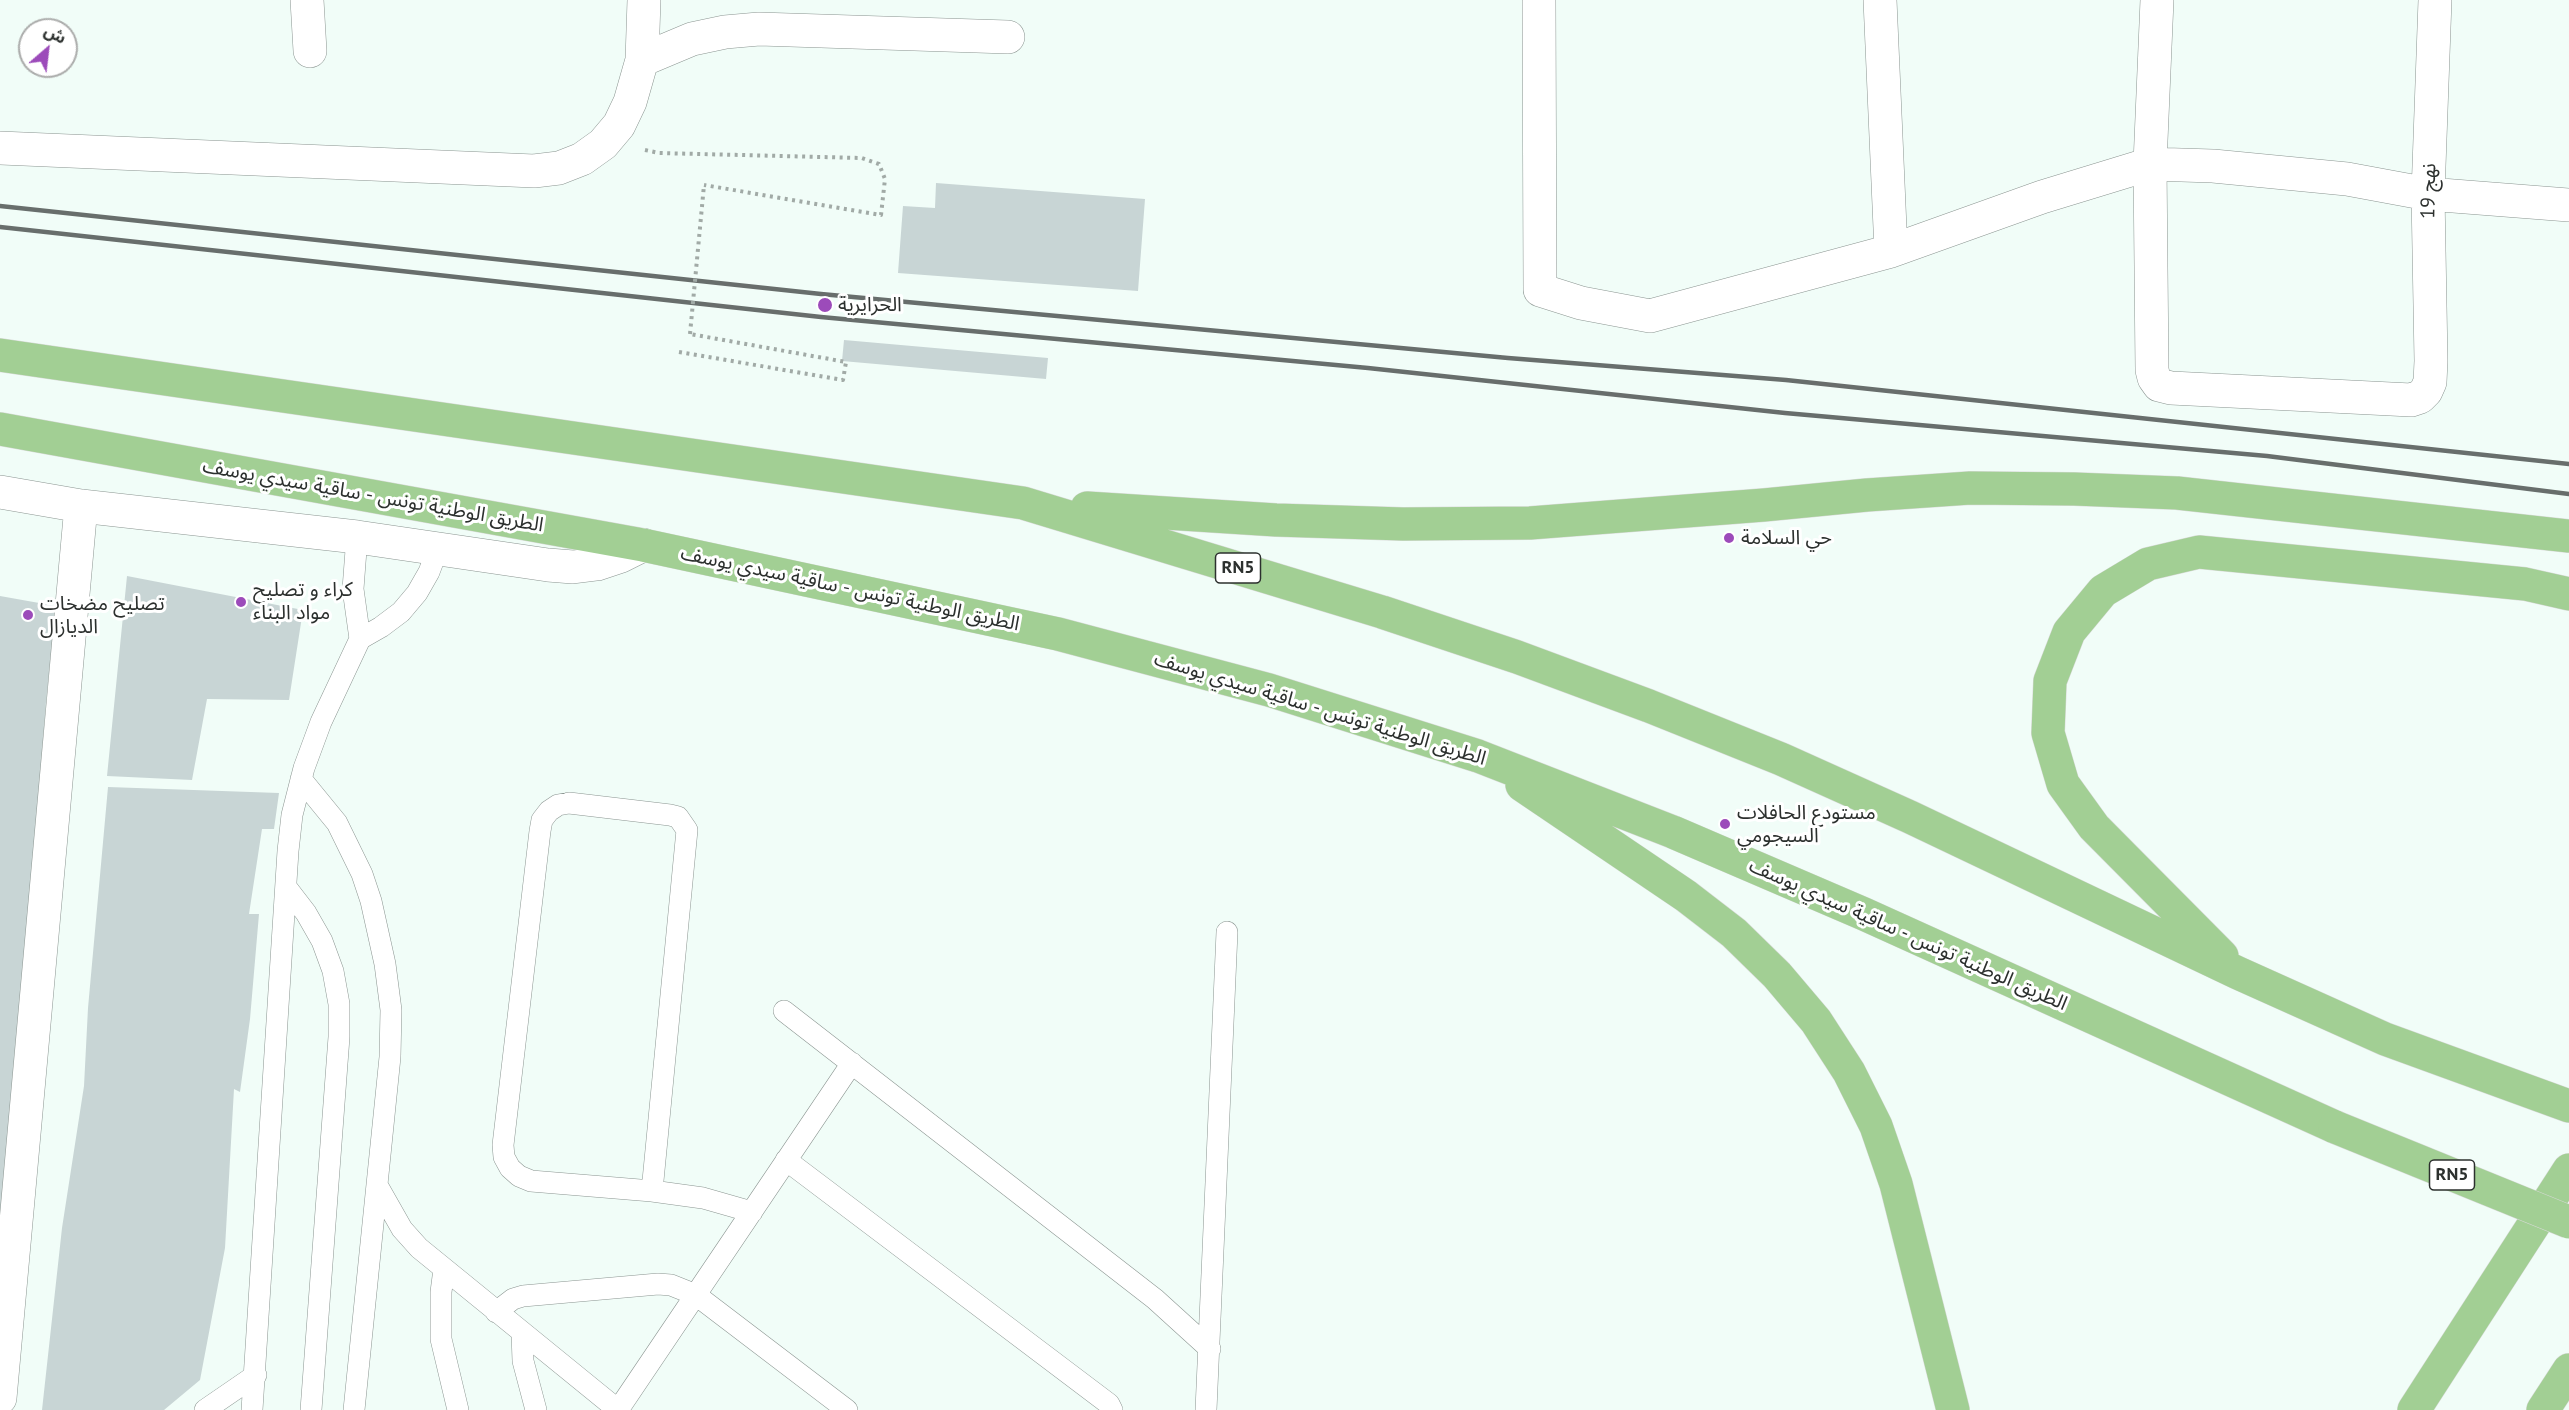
<!DOCTYPE html>
<html>
<head>
<meta charset="utf-8">
<style>
	body { margin:0 }
	#map { position:relative; width:2569px; height:1410px; overflow:hidden; background:#f1fdf8; font-family:"PT Sans","Noto Sans Arabic",sans-serif }
	canvas { display:block }
	.north { position:absolute; left:18px; top:18px; width:60px; height:60px; box-sizing:border-box; background:#fff; border:2px solid #abacab; border-radius:50%; rotate:28deg; font-size:16px; font-weight:700; line-height:24px; text-align:center; color:#2c302e }
	.north::after { content:''; display:block; margin:auto; width:21px; height:27px; background:#9c4bba; clip-path:polygon(50% 0,100% 100%,50% 72%,0 100%) }
</style>
</head>
<body>
<div id="map">
<canvas width="2569" height="1410"></canvas>
<div class="north">ش</div>
</div>
<script>
const c = document.querySelector('canvas').getContext('2d');
c.lineJoin = 'round';
function fill(path, color) { c.fillStyle = color; c.fill(path, 'evenodd'); }
const shape = rows => new Path2D(rows.map(r => 'M' + r).join(''));
function stroke(path, color, width, dash) { c.strokeStyle = color; c.lineWidth = width; c.lineCap = dash ? 'butt' : 'round'; c.setLineDash(dash || []); c.stroke(path); }
function drawText(font, color, halo, rows, align = 'center') {
  c.font = font + ' "PT Sans","Noto Sans Arabic",sans-serif'; c.lineWidth = 6; c.setLineDash([]); c.textBaseline = 'middle'; c.strokeStyle = halo; c.fillStyle = color; for (const [text, x, y, turn = 0] of rows) {
    c.save(); c.translate(x, y); c.rotate((+turn || 0) * Math.PI / 180); c.textAlign = isNaN(turn) ? turn : align; if (halo) c.strokeText(text, 0, 0); c.fillText(text, 0, 0); c.restore();
  }
}
const building = shape([
	[936,183,1145,199,1138,291,898,273,903,206,935,208],
	[844,340,1048,358,1046,379,842,361],
	[127,576,303,610,289,700,207,699,192,780,107,776],
	[0,596,56,606,46,702,0,1308],
	[108,787,279,793,274,829,262,829,249,914,259,914,250,1019,240,1092,234,1089,225,1248,200,1380,164,1410,42,1410,62,1228,84,1086,88,1008]
]);
const path = shape([
	[645,150,659,153,862,158,879,164,885,179,881,215,704,185],
	[679,352,843,380,846,362,690,334]
]);
const lane = shape([
	[360,639,381,627,401,612,417,593,429,572,438,548],
	[301,779,337,823,362,874,371,901,385,964,391,1010,390,1057,354,1410],
	[569,803,670,815,678,817,687,830,652,1191,531,1181,519,1176,510,1168,504,1157,503,1145,540,831,542,820,549,811,558,805,569,803],
	[286,887,306,913,322,941,333,971,339,1004,339,1037,311,1410],
	[784,1011,1155,1299,1210,1349],
	[786,1160,1109,1404,1112,1410],
	[377,1185,402,1229,419,1248,618,1410,852,1063],
	[652,1191,703,1198,752,1212],
	[444,1269,441,1292,441,1339,458,1410],
	[496,1312,513,1299,523,1296,658,1284,671,1285,696,1295,847,1410],
	[522,1333,523,1361,536,1410],
	[205,1410,256,1375],
	[252,1410,288,851,292,815,304,768,321,722,360,639,353,589,357,537],
	[1206,1410,1227,932]
]);
const street = shape([
	[307,0,310,51],
	[1539,0,1540,290,1581,303,1650,316,1891,251,2042,197,2150,164,2157,0],
	[1880,0,1891,251],
	[2435,0,2428,194,2431,361,2430,382,2426,391,2420,397,2411,400,2171,388,2159,385,2154,378,2152,370,2150,164,2213,166,2347,179,2428,194,2569,205],
	[642,60,692,39,725,32,759,29,1008,37],
	[0,148,534,171,559,168,582,159,603,144,619,125,630,102,642,60,644,0],
	[0,492,81,506,357,537,548,565,573,567,597,564,621,556,643,545],
	[0,1398,81,506]
]);
const highway = shape([
	[0,355,1023,503,1382,612,1517,657,1649,706,1781,759,1910,817,2238,973,2385,1039,2569,1106],
	[0,429,643,545,1058,634,1269,690,1478,756,1673,832,1864,914,2335,1127],
	[1087,508,1276,520,1403,524,1530,523,1764,505,1867,495,1970,488,2074,489,2177,493,2569,536],
	[1522,785,1686,896,1734,933,1777,975,1816,1021,1849,1072,1876,1126,1896,1184,1953,1410],
	[2222,956,2094,827,2063,784,2048,733,2050,681,2069,632,2103,591,2148,564,2199,552,2525,584,2569,594],
	[2414,1410,2569,1170],
	[2543,1410,2569,1370]
]);
const rail = shape([
	[0,206,821,294,1508,358,1786,380,2569,464],
	[0,227,821,317,1368,368,1785,413,2267,456,2569,494]
]);
const pathBridge = shape([
	[690,334,704,185]
]);
const highwayBridge = shape([
	[2335,1127,2569,1222]
]);
const markers = [
	[825,305,8,"#9c4bba"],
	[1729,538,6,"#9c4bba"],
	[241,602,6,"#9c4bba"],
	[28,615,6,"#9c4bba"],
	[1725,824,6,"#9c4bba"]
];
const shields = [
	[1238,568,45],
	[2452,1175,45]
];
const shieldNames = [
	["RN5",1238,568],
	["RN5",2452,1175]
];
const streetNames = [
	["نهج 19",2429,191,-89],
	["الطريق الوطنية تونس - ساقية سيدي يوسف",373,496,10],
	["الطريق الوطنية تونس - ساقية سيدي يوسف",850,589,12],
	["الطريق الوطنية تونس - ساقية سيدي يوسف",1320,709,17],
	["الطريق الوطنية تونس - ساقية سيدي يوسف",1908,935,24]
];
const poiNames = [
	["الحرايرية",838,305],
	["حي السلامة",1741,538],
	["كراء و تصليح",253,590],
	["مواد البناء",253,613],
	["تصليح مضخات",40,604],
	["الديازال",40,627],
	["مستودع الحافلات",1737,813],
	["السيجومي",1737,836]
];
fill(building, '#c8d5d5');
stroke(lane, '#8b9591', 22);
stroke(street, '#8b9591', 34);
stroke(highway, '#d9dad9', 34);
stroke(path, '#a1aaa6', 4, [3, 4.5]);
stroke(lane, '#fff', 21);
stroke(street, '#fff', 33);
stroke(highway, '#a2cf94', 33);
stroke(rail, '#686e6c', 4.5);
stroke(highwayBridge, '#d9dad9', 34, []);
stroke(pathBridge, '#a1aaa6', 4, [3, 4.5]);
stroke(highwayBridge, '#a2cf94', 33);
for (const [x, y, r, color] of markers) { const dot = new Path2D(); dot.arc(x, y, r, 0, 2 * Math.PI); c.fillStyle = color; c.fill(dot); stroke(dot, '#fff', 2); }
for (const [x, y, w] of shields) { const box = new Path2D(); box.roundRect(x - w / 2, y - 15, w, 30, 4.5); c.fillStyle = '#fff'; c.fill(box); stroke(box, '#2c302e', 1.5); }
drawText('bold 18px', '#2c302e', null, shieldNames);
drawText('20px', '#2c302e', '#fff', streetNames);
drawText('20px', '#2c302e', '#fff', poiNames, 'left');
</script>
</body>
</html>
